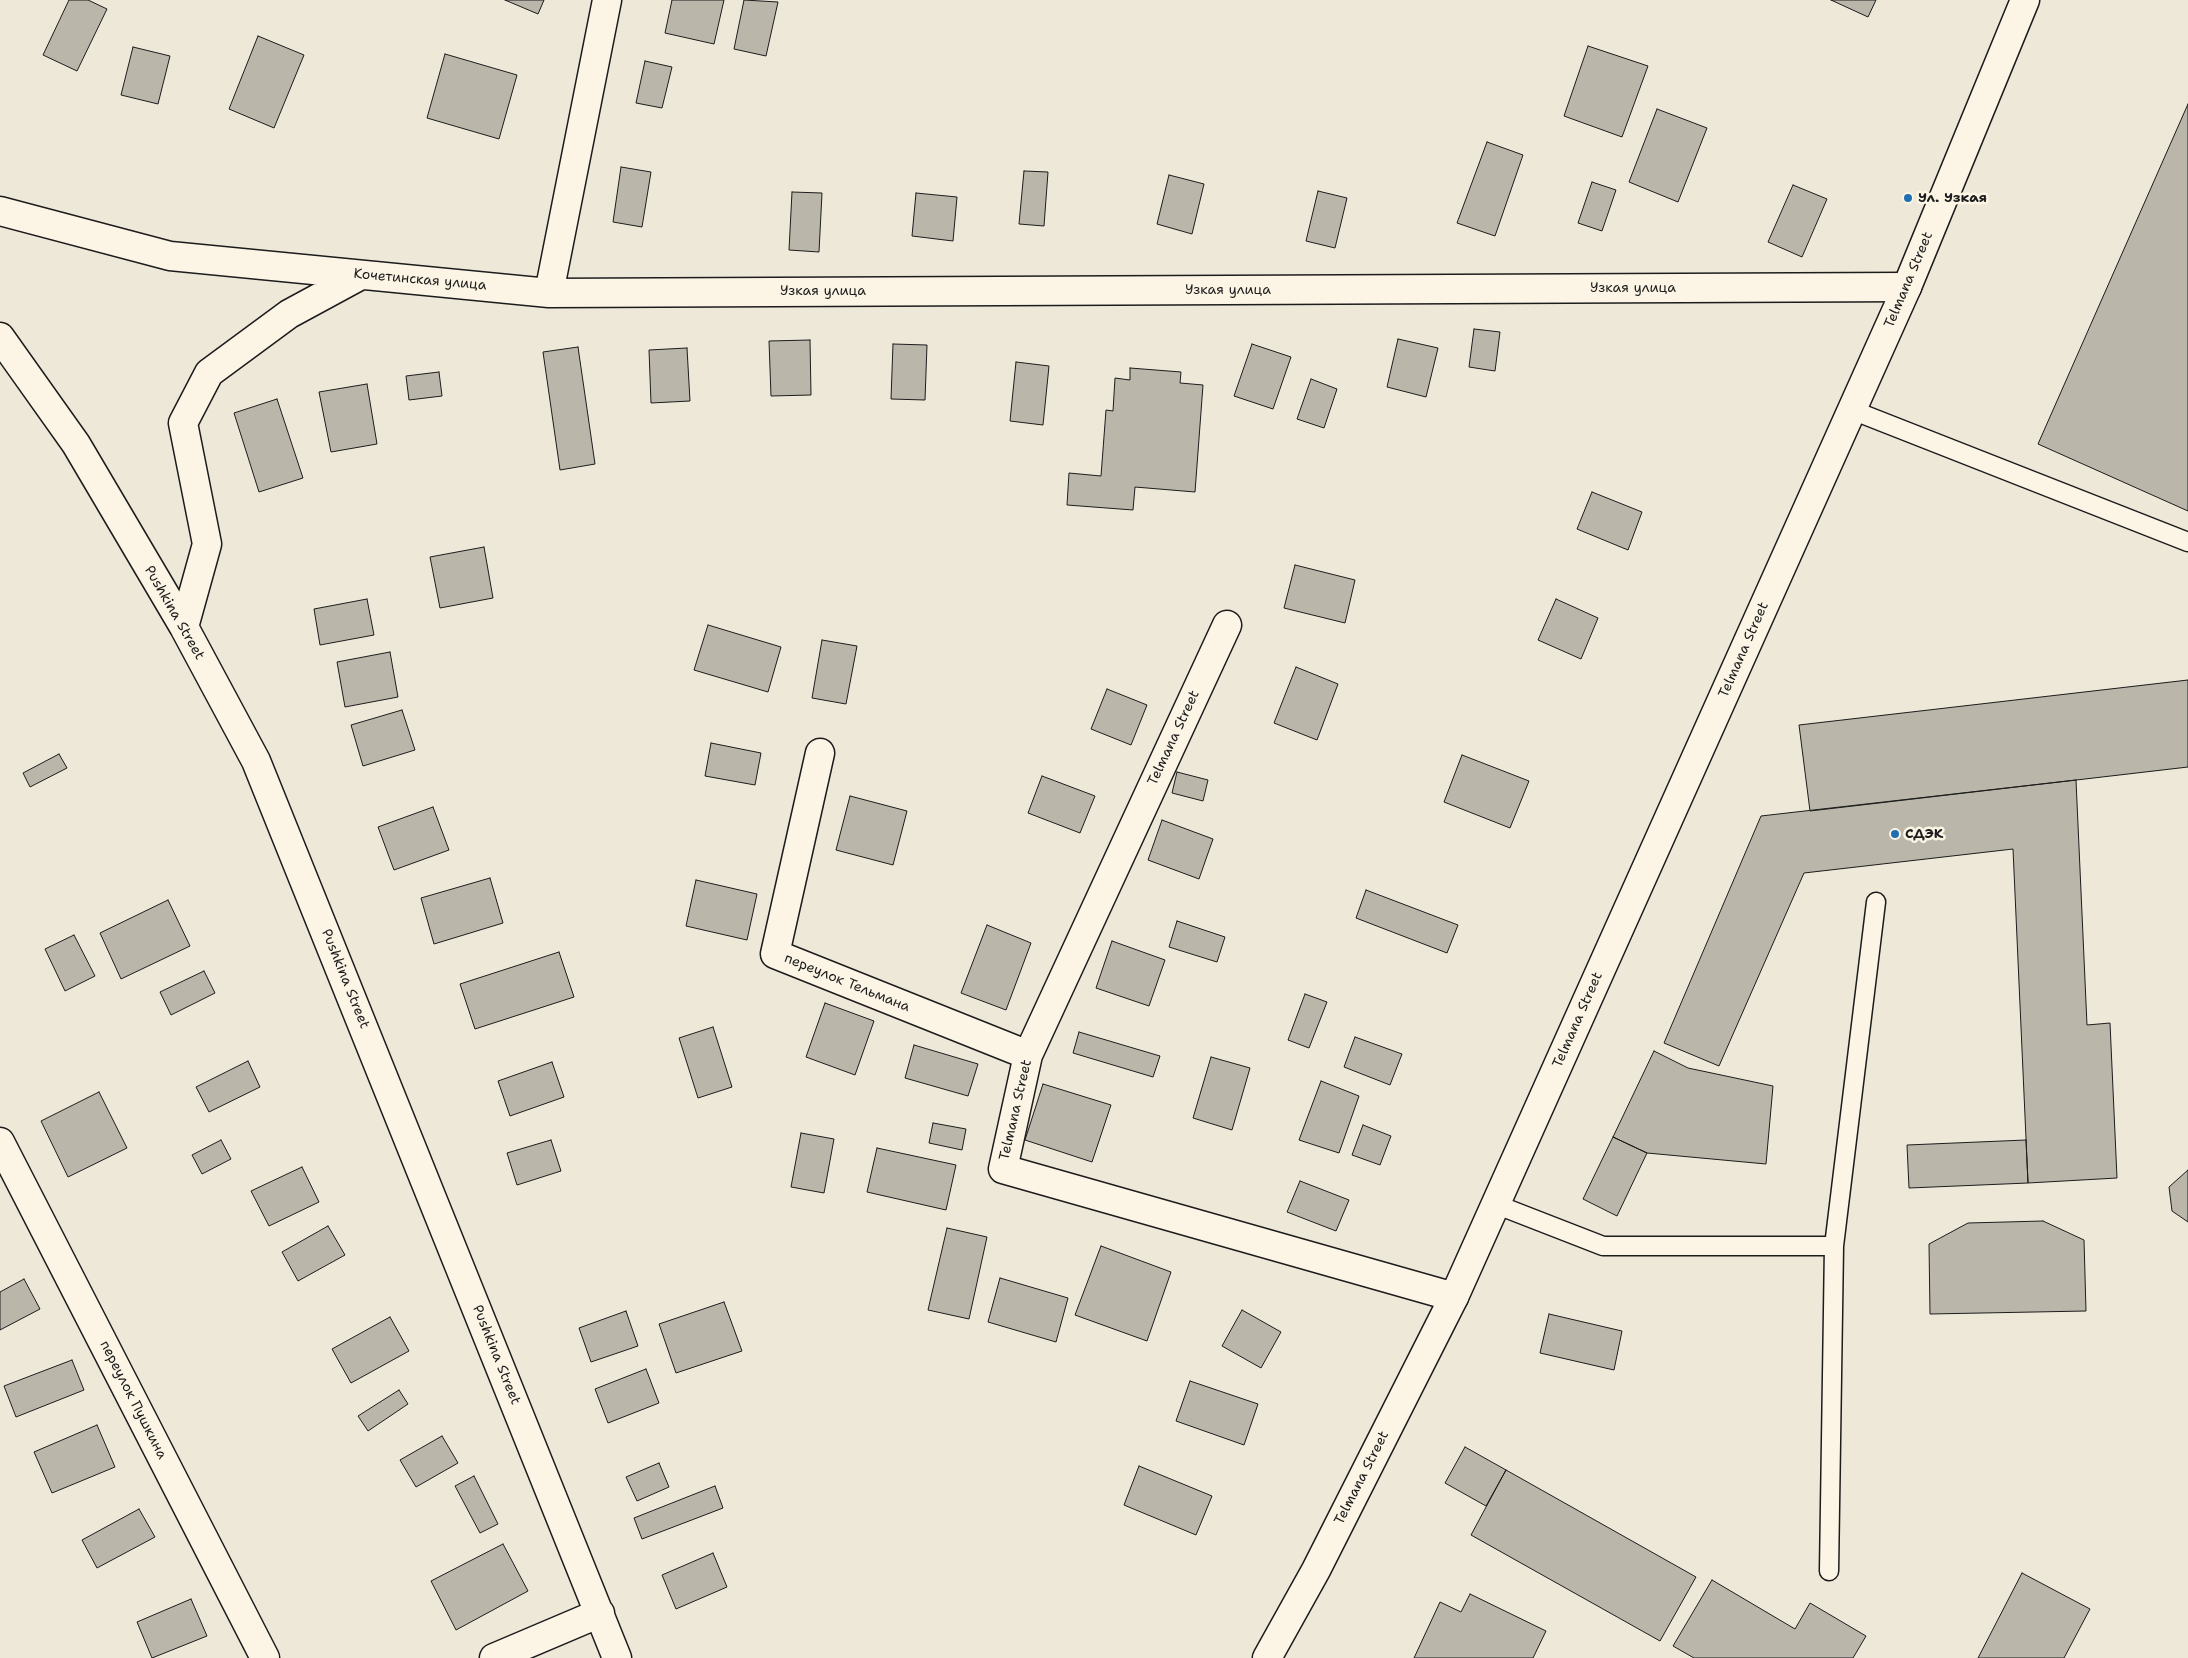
<!DOCTYPE html>
<html>
<head>
<meta charset="utf-8">
<style>
	body { margin:0 }
	canvas { display:block; background:#eee8d9 }
</style>
</head>
<body>
<canvas width="2188" height="1658"></canvas>
<script>
const c = document.querySelector('canvas').getContext('2d');
c.lineJoin = 'round';
function fill(path, color) { c.fillStyle = color; c.fill(path, 'evenodd'); }
const shape = rows => new Path2D(rows.map(r => 'M' + r).join(''));
function stroke(path, color, width, dash) { c.strokeStyle = color; c.lineWidth = width; c.lineCap = dash ? 'butt' : 'round'; c.setLineDash(dash || []); c.stroke(path); }
function drawText(font, color, halo, rows, align = 'center') {
  c.font = font + ' "Shantell Sans",sans-serif'; c.lineWidth = 5; c.setLineDash([]); c.textBaseline = 'middle'; c.strokeStyle = halo; c.fillStyle = color; for (const [text, x, y, turn = 0] of rows) {
    c.save(); c.translate(x, y); c.rotate((+turn || 0) * Math.PI / 180); c.textAlign = isNaN(turn) ? turn : align; if (halo) c.strokeText(text, 0, 0); c.fillText(text, 0, 0); c.restore();
  }
}
const building = shape([
	[69,0,88,0,107,9,77,71,43,55,69,0],
	[505,0,544,0,538,14,505,0],
	[672,0,724,0,714,44,665,33,672,0],
	[744,0,778,2,766,56,734,49,744,0],
	[1831,0,1876,0,1868,17,1831,0],
	[258,36,304,55,274,128,229,109,258,36],
	[1588,46,1648,66,1622,137,1564,116,1588,46],
	[133,47,170,56,158,104,121,95,133,47],
	[445,54,517,75,499,139,427,118,445,54],
	[645,61,672,67,662,108,636,103,645,61],
	[2188,104,2188,511,2038,444,2188,104],
	[1657,109,1707,128,1678,202,1629,182,1657,109],
	[1487,142,1523,155,1495,236,1457,223,1487,142],
	[621,167,651,172,642,227,613,222,621,167],
	[1024,171,1048,172,1044,226,1019,224,1024,171],
	[1169,175,1204,184,1192,234,1157,224,1169,175],
	[1592,182,1616,190,1602,231,1578,223,1592,182],
	[1793,185,1827,199,1802,257,1768,242,1793,185],
	[1318,191,1347,198,1335,248,1306,241,1318,191],
	[792,192,822,193,819,252,789,250,792,192],
	[916,193,957,197,953,241,912,236,916,193],
	[1474,329,1500,332,1495,371,1469,367,1474,329],
	[1398,339,1438,348,1426,397,1387,387,1398,339],
	[810,340,811,395,771,396,769,341,810,340],
	[893,344,927,345,925,400,891,399,893,344],
	[1252,344,1291,357,1273,409,1234,396,1252,344],
	[578,347,595,464,560,470,543,352,578,347],
	[687,348,690,401,651,403,649,350,687,348],
	[1016,362,1049,366,1043,425,1010,421,1016,362],
	[1130,368,1181,372,1180,383,1203,385,1195,492,1135,487,1133,510,1067,505,1069,473,1101,476,1106,410,1113,411,1115,378,1130,380,1130,368],
	[439,372,442,396,409,400,406,376,439,372],
	[1311,379,1337,389,1324,428,1297,419,1311,379],
	[367,384,377,444,331,452,319,392,367,384],
	[277,399,303,478,259,492,234,413,277,399],
	[1592,492,1642,512,1628,550,1577,529,1592,492],
	[484,547,493,598,440,608,430,557,484,547],
	[1295,565,1355,580,1345,623,1284,608,1295,565],
	[367,599,374,635,320,645,314,609,367,599],
	[1556,599,1598,618,1581,659,1538,640,1556,599],
	[708,625,781,647,768,692,694,670,708,625],
	[822,640,857,646,846,704,812,698,822,640],
	[390,652,398,697,345,707,337,662,390,652],
	[1296,667,1338,684,1317,740,1274,723,1296,667],
	[2188,680,2188,767,1810,811,1799,725,2188,680],
	[1107,689,1147,705,1131,745,1091,729,1107,689],
	[402,710,415,750,363,766,351,725,402,710],
	[711,743,761,753,755,785,705,776,711,743],
	[59,754,67,768,30,787,23,773,59,754],
	[1462,755,1529,781,1510,828,1444,802,1462,755],
	[1177,772,1208,780,1203,801,1172,793,1177,772],
	[1042,776,1095,796,1080,833,1028,813,1042,776],
	[2076,780,2087,1025,2110,1023,2117,1178,2028,1183,2013,849,1804,873,1719,1066,1664,1043,1761,816,2076,780],
	[850,796,907,811,893,865,836,850,850,796],
	[433,807,449,850,394,870,378,827,433,807],
	[1162,820,1213,839,1199,879,1148,860,1162,820],
	[490,878,503,923,434,944,421,898,490,878],
	[696,880,757,894,747,940,686,926,696,880],
	[1366,890,1458,925,1447,953,1356,918,1366,890],
	[168,900,190,946,121,979,100,933,168,900],
	[1177,921,1225,937,1217,962,1169,947,1177,921],
	[987,925,1031,943,1006,1010,961,993,987,925],
	[74,935,95,976,65,991,45,949,74,935],
	[1112,941,1165,960,1149,1006,1096,988,1112,941],
	[559,952,574,997,475,1029,460,984,559,952],
	[204,971,215,993,171,1015,160,992,204,971],
	[1305,994,1327,1002,1309,1048,1288,1040,1305,994],
	[825,1003,874,1021,855,1075,806,1057,825,1003],
	[713,1027,732,1087,698,1098,679,1038,713,1027],
	[1079,1032,1160,1056,1153,1077,1073,1053,1079,1032],
	[1355,1037,1402,1054,1390,1085,1344,1067,1355,1037],
	[914,1045,978,1064,968,1096,905,1078,914,1045],
	[1654,1051,1688,1068,1773,1086,1766,1164,1647,1153,1613,1137,1654,1051],
	[1211,1057,1250,1068,1232,1130,1193,1118,1211,1057],
	[248,1061,260,1087,209,1112,196,1087,248,1061],
	[552,1062,564,1097,510,1116,498,1081,552,1062],
	[1321,1081,1359,1096,1339,1153,1299,1140,1321,1081],
	[1043,1084,1111,1105,1092,1162,1025,1140,1043,1084],
	[99,1092,127,1148,68,1177,41,1121,99,1092],
	[933,1123,966,1129,962,1150,929,1143,933,1123],
	[1363,1125,1391,1136,1380,1165,1352,1155,1363,1125],
	[801,1133,834,1139,824,1193,791,1187,801,1133],
	[1613,1137,1647,1153,1617,1216,1583,1199,1613,1137],
	[221,1140,231,1159,202,1174,192,1155,221,1140],
	[551,1140,561,1171,517,1185,507,1153,551,1140],
	[2026,1140,2028,1183,1909,1188,1907,1145,2026,1140],
	[877,1148,956,1165,946,1210,867,1192,877,1148],
	[302,1167,319,1202,269,1226,251,1191,302,1167],
	[2188,1170,2188,1222,2172,1211,2169,1187,2188,1170],
	[1300,1181,1349,1200,1336,1231,1287,1212,1300,1181],
	[2043,1221,2084,1240,2086,1311,1930,1314,1929,1244,1968,1223,2043,1221],
	[328,1226,345,1255,298,1281,282,1252,328,1226],
	[947,1228,987,1237,969,1319,928,1310,947,1228],
	[1101,1246,1171,1272,1147,1341,1075,1315,1101,1246],
	[1000,1278,1068,1298,1056,1342,988,1322,1000,1278],
	[24,1279,40,1309,0,1330,0,1292,24,1279],
	[724,1302,742,1351,676,1373,659,1324,724,1302],
	[1242,1310,1281,1332,1261,1368,1222,1346,1242,1310],
	[626,1311,638,1346,591,1362,579,1328,626,1311],
	[1549,1314,1622,1331,1614,1370,1540,1353,1549,1314],
	[390,1317,409,1351,351,1383,332,1349,390,1317],
	[72,1360,84,1390,16,1417,4,1386,72,1360],
	[646,1369,659,1403,608,1423,595,1389,646,1369],
	[1190,1381,1258,1404,1244,1445,1176,1421,1190,1381],
	[399,1390,408,1404,368,1431,358,1416,399,1390],
	[97,1425,115,1467,52,1493,34,1452,97,1425],
	[442,1436,458,1463,416,1487,400,1460,442,1436],
	[1465,1447,1506,1470,1486,1506,1445,1483,1465,1447],
	[659,1463,669,1487,637,1501,626,1477,659,1463],
	[1139,1466,1212,1496,1196,1535,1124,1505,1139,1466],
	[1506,1470,1696,1577,1660,1641,1471,1535,1506,1470],
	[474,1476,498,1524,480,1533,455,1486,474,1476],
	[715,1486,723,1508,642,1539,634,1518,715,1486],
	[139,1509,155,1537,97,1568,82,1540,139,1509],
	[503,1544,528,1591,456,1630,431,1581,503,1544],
	[713,1553,727,1587,676,1609,662,1575,713,1553],
	[2022,1573,2090,1609,2064,1658,1978,1658,2022,1573],
	[1712,1580,1795,1629,1810,1603,1866,1636,1853,1658,1694,1658,1673,1646,1712,1580],
	[1470,1594,1546,1631,1533,1658,1414,1658,1440,1602,1461,1612,1470,1594],
	[191,1599,207,1636,152,1658,137,1622,191,1599]
]);
const service = shape([
	[1852,410,2188,542],
	[1495,1204,1603,1246,1834,1246],
	[1829,1571,1834,1246,1876,902]
]);
const minor = shape([
	[0,211,170,256,549,293,1907,287],
	[549,293,607,0],
	[0,337,76,444,184,627,256,761,617,1658],
	[1227,625,1028,1055,1003,1169,1454,1297],
	[184,627,207,544,183,423,209,373,289,314,361,275],
	[820,753,775,954,1028,1055],
	[0,1142,265,1658],
	[494,1658,600,1613]
]);
const primary = shape([
	[1267,1658,1316,1570,1454,1297,1907,287,2025,0]
]);
const markers = [
	[1908,198,5,"#1f6fb2"],
	[1895,834,5,"#1f6fb2"]
];
const poiNames = [
	["Ул. Узкая",1918,198],
	["СДЭК",1905,834]
];
const streetNames = [
	["Кочетинская улица",420,280,5],
	["Telmana Street",1909,280,-67],
	["Узкая улица",1633,288],
	["Узкая улица",1228,290],
	["Узкая улица",823,291],
	["Pushkina Street",174,613,60],
	["Telmana Street",1744,650,-66],
	["Telmana Street",1174,738,-65],
	["Pushkina Street",345,979,68],
	["переулок Тельмана",847,983,22],
	["Telmana Street",1578,1020,-66],
	["Telmana Street",1016,1110,-77],
	["Pushkina Street",496,1355,68],
	["переулок Пушкина",133,1400,63],
	["Telmana Street",1362,1478,-63]
];
fill(building, '#bab6aa');
stroke(building, '#1c1c1c', 1);
stroke(service, '#1c1c1c', 21);
stroke(minor, '#1c1c1c', 31);
stroke(primary, '#1c1c1c', 31);
stroke(service, '#fcf5e5', 18);
stroke(minor, '#fcf5e5', 28);
stroke(primary, '#fcf5e5', 28);
for (const [x, y, r, color] of markers) { const dot = new Path2D(); dot.arc(x, y, r, 0, 2 * Math.PI); c.fillStyle = color; c.fill(dot); stroke(dot, '#fcf5e5', 2); }
drawText('bold 14px', '#1c1c1c', '#fcf5e5', poiNames, 'left');
drawText('14px', '#1c1c1c', '#fcf5e5', streetNames);
</script>
</body>
</html>
